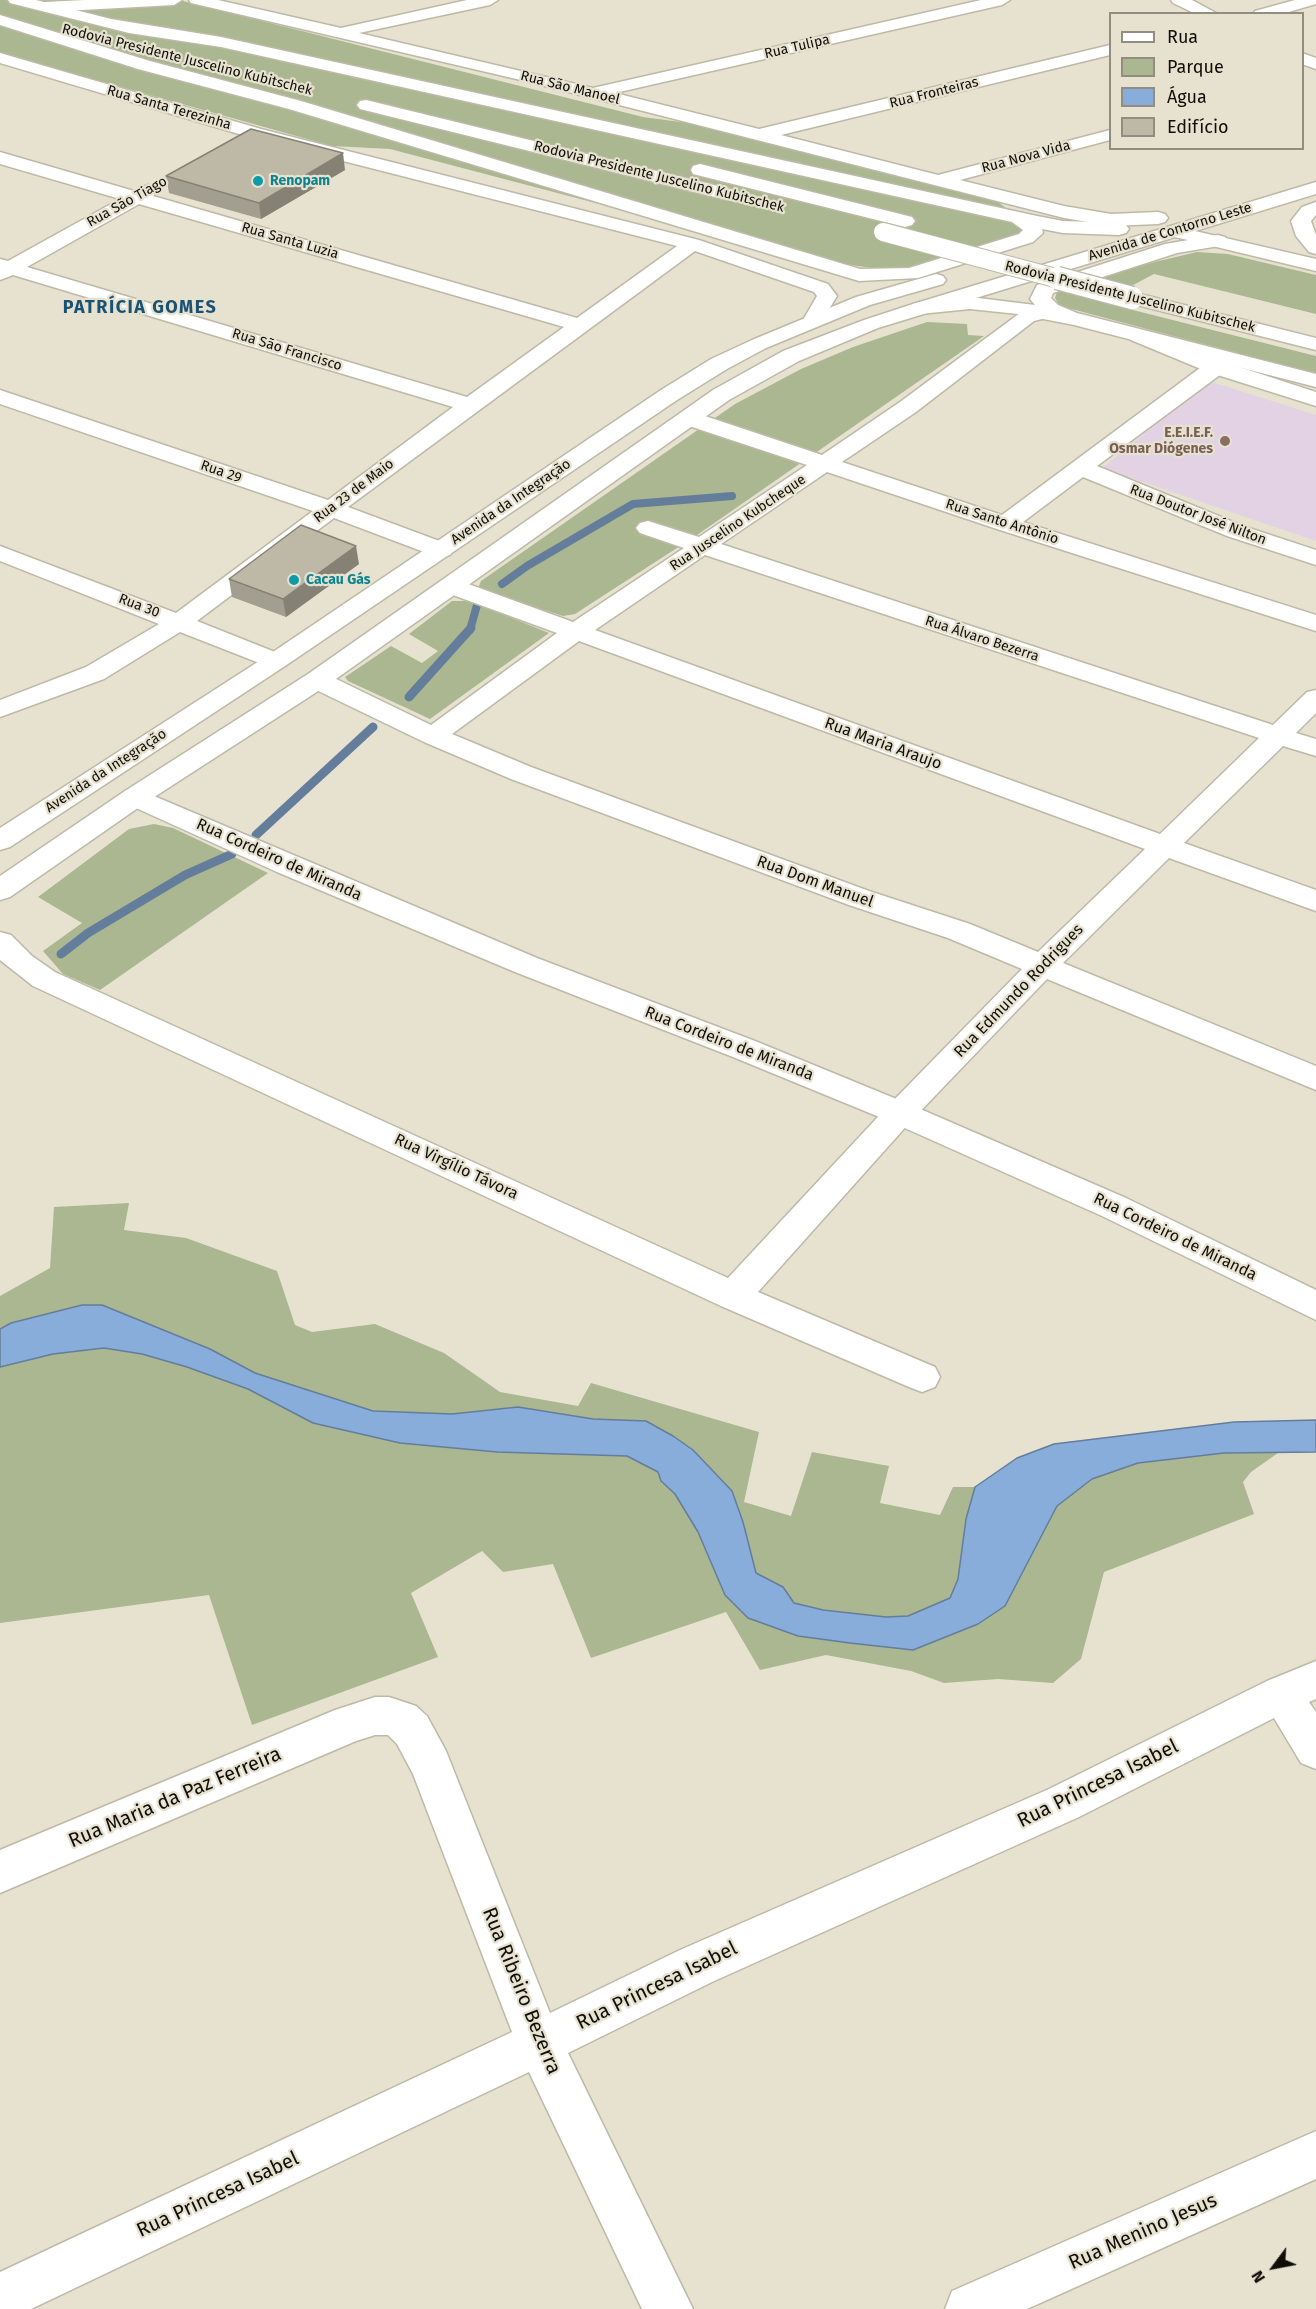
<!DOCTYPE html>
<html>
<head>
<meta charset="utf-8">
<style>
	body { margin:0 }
	#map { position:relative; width:1316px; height:2309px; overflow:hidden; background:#e7e2d0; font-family:"Fira Sans",sans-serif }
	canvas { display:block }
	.legend { position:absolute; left:1109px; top:12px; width:195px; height:138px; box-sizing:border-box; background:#e7e2d0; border:2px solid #918d80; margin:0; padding:8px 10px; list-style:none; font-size:18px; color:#100e08 }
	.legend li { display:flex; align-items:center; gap:12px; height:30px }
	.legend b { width:30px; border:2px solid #918d80 }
	.north { position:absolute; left:1244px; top:2237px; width:60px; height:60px; -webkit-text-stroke:4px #e7e2d0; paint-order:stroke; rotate:238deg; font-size:16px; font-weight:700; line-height:24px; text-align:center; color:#100e08 }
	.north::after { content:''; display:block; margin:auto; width:21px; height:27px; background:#100e08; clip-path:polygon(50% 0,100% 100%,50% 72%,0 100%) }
</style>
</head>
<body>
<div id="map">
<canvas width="1316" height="2309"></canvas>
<ul class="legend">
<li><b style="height:8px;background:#fff"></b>Rua</li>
<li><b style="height:16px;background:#abb791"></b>Parque</li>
<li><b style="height:16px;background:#88adda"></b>Água</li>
<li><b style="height:16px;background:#beb9a7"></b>Edifício</li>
</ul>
<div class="north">N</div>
</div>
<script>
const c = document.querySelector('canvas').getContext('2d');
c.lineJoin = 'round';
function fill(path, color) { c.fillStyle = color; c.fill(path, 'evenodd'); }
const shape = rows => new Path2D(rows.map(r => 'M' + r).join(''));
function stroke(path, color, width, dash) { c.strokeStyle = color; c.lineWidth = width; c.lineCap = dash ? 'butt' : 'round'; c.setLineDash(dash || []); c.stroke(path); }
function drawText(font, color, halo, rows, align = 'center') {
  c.font = font + ' "Fira Sans",sans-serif'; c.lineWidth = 4.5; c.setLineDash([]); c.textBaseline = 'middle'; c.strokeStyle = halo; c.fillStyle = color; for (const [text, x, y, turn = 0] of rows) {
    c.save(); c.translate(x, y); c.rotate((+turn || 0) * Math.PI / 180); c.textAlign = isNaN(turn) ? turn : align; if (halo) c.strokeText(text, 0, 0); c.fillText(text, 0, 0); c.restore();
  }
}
const education = shape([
	[1209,381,1316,415,1316,541,1102,468]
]);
const green = shape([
	[0,0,179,0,643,117,688,123,954,189,998,202,1032,228,1023,238,943,263,890,271,801,257,390,149,332,146,0,53],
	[1197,252,1228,254,1316,275,1316,314,1154,274,1101,302,1316,356,1316,374,1068,308,1059,305,1055,298,1057,292,1146,264],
	[927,322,967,324,968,335,984,336,697,535,575,614,563,616,483,591,479,586,481,581,735,404,801,369,853,347],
	[452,601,465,601,482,606,549,633,430,719,348,681,345,677,391,646,422,663,438,651,409,634],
	[154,824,173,828,268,873,100,990,63,974,43,951,82,923,38,897,129,829],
	[129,1203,124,1230,186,1238,277,1271,295,1325,312,1332,375,1324,444,1353,500,1392,578,1406,591,1383,759,1432,744,1502,791,1516,812,1452,889,1466,880,1503,940,1515,953,1487,975,1487,966,1519,958,1579,950,1598,908,1616,886,1617,823,1610,793,1603,783,1587,756,1573,732,1491,646,1421,593,1419,518,1407,452,1414,373,1411,255,1373,210,1349,102,1305,81,1305,11,1323,0,1329,0,1296,50,1268,54,1207],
	[104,1348,142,1354,187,1367,248,1389,497,1452,627,1456,658,1472,661,1481,675,1494,698,1532,725,1595,913,1650,1030,1558,1057,1506,1092,1479,1138,1463,1224,1453,1278,1453,1251,1472,1243,1482,1254,1514,1104,1572,1081,1659,1053,1683,998,1679,944,1683,911,1671,826,1655,760,1670,726,1612,591,1658,553,1564,503,1572,482,1551,411,1593,438,1657,252,1725,209,1595,0,1623,0,1367,53,1354]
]);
const water = shape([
	[82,1305,102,1305,210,1349,255,1373,373,1411,452,1414,518,1407,593,1419,646,1421,673,1436,693,1450,732,1491,743,1522,756,1573,783,1587,794,1603,823,1610,886,1617,908,1616,950,1598,958,1579,966,1519,975,1487,1017,1458,1054,1444,1234,1422,1316,1420,1316,1452,1224,1453,1138,1463,1092,1479,1057,1506,1005,1606,978,1624,913,1650,850,1643,798,1636,748,1618,725,1595,698,1532,675,1494,661,1481,658,1472,627,1456,497,1452,400,1443,313,1423,248,1389,187,1367,142,1354,104,1348,53,1354,0,1367,0,1329,11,1323,82,1305]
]);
const streamFar1 = shape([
	[502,584,527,566,633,504,732,496],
	[470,630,477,605]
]);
const stream = shape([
	[409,697,471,628],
	[256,835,373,727],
	[61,954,88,933,185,875,232,854]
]);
const street = shape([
	[85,0,182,0,174,5,45,12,37,7,45,2,85,0],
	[189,0,218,0,341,28,467,0,498,0,490,5,359,33,593,88,981,0,1010,0,1002,5,615,93,759,129,1110,45,1110,55,781,135,938,175,1110,130,1110,140,960,180,1064,206,1111,214,1158,212,1165,214,1168,218,1165,222,1158,224,1111,226,1064,218,525,81,191,3,189,0],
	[1171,0,1192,0,1218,14,1196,14,1173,3,1171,0],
	[1295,0,1316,0,1316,4,1282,14,1253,14,1255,11,1295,0],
	[0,53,261,129,699,240,828,284,837,296,820,324,813,326,806,324,803,320,817,296,814,292,695,251,348,507,450,545,453,550,450,555,441,557,432,555,334,518,197,621,285,656,289,661,285,666,276,669,267,666,180,632,104,679,0,717,0,700,86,667,159,624,0,561,0,546,176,613,313,511,0,404,0,390,328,500,453,407,13,275,0,280,0,259,8,261,120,199,0,164,0,152,134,191,148,185,155,187,157,191,153,196,577,318,677,246,249,137,0,63,0,53],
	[139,204,564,327,467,397,27,267,139,204],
	[1302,53,1316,58,1316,69,1302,64,1302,53],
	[1043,307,1050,309,1053,313,1050,317,1034,321,916,412,842,462,1002,515,1208,362,1216,361,1224,362,1227,367,1224,372,1097,466,1243,526,1316,550,1316,565,1227,536,1083,477,1023,522,1316,615,1316,631,997,529,827,472,721,544,1273,725,1307,692,1316,690,1316,713,1296,733,1316,739,1316,756,1283,746,1184,843,1316,890,1316,911,1169,858,1063,963,1316,1066,1316,1090,1047,979,911,1121,758,1292,935,1367,940,1377,935,1387,922,1392,909,1387,721,1306,33,986,0,960,0,932,11,935,32,956,55,972,728,1278,889,1105,1022,969,948,938,849,905,511,779,424,742,308,686,304,680,308,674,317,672,326,674,431,725,557,633,442,591,439,586,442,581,451,579,460,581,573,622,684,548,640,533,636,528,640,523,648,521,699,537,807,465,680,423,677,418,680,413,688,411,696,413,822,455,900,402,1020,313,1043,307],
	[705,555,1259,738,1160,834,595,630,705,555],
	[579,641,1145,849,1038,952,970,924,869,891,531,767,452,734,579,641],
	[1316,1661,1316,1699,1309,1702,1316,1712,1316,1769,1301,1763,1274,1718,1079,1817,712,1982,568,2053,693,2309,642,2309,529,2072,31,2309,0,2309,0,2272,512,2032,413,1774,397,1744,388,1735,375,1735,356,1741,0,1893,0,1850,335,1710,375,1697,389,1697,416,1706,427,1716,446,1751,550,2013,680,1950,1049,1789,1267,1681,1316,1661],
	[1316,2131,1316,2179,1027,2309,945,2309,952,2291,1316,2131]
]);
const secondary = shape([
	[1138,330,1224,362,1316,392,1316,406,1208,372,1131,340,1127,336,1131,332,1138,330],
	[135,788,537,958,755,1041,911,1105,1126,1198,1316,1290,1316,1320,1102,1216,889,1121,733,1057,515,972,277,872,125,803,121,797,125,791,135,788]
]);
const primary = shape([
	[1316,182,1316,194,1195,231,1316,259,1316,271,1175,237,878,328,799,361,729,400,326,686,145,803,10,897,0,900,0,876,125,791,308,674,713,390,783,351,864,320,913,304,1316,182],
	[1316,202,1316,215,1311,221,1316,235,1316,254,1309,252,1296,236,1291,221,1302,207,1316,202],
	[936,274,943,276,946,280,943,284,870,305,766,348,727,369,677,400,285,666,10,847,0,850,0,828,267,656,661,390,711,359,752,340,856,297,936,274]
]);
const highway = shape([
	[8,0,36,0,111,19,221,37,1037,216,1063,221,1119,223,1126,225,1129,229,1126,233,1119,235,1063,233,1042,229,1043,233,1033,242,918,278,859,281,289,109,138,69,0,25,0,15,150,61,301,101,860,269,909,268,1019,234,1023,230,1012,222,221,47,129,33,10,3,8,0],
	[366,100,730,189,732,193,730,197,723,199,360,109,357,105,360,101,366,100],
	[700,164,912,217,915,221,912,225,905,227,693,174,691,170,693,166,700,164],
	[1218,235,1225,237,1228,241,1225,245,1177,253,1053,293,1051,298,1058,305,1077,313,1316,374,1316,387,1074,325,1018,314,970,309,920,314,913,312,910,308,913,304,920,302,970,297,1035,305,1030,299,1037,285,1165,244,1218,235],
	[1132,292,1316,338,1316,350,1125,302,1122,298,1125,294,1132,292]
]);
const highwayBridgeFar1 = shape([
	[883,232,1063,280]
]);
const highwayBridge = shape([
	[1057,278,1132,298]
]);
const wall = shape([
	[345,170,261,219,169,193,166,176],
	[359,564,286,617,232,597,229,579]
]);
const shadedWall = shape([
	[343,153,345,170,261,219,259,203],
	[356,546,359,564,286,617,283,599]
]);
const building = shape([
	[251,129,343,153,259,203,166,176,251,129],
	[301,525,356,546,283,599,229,579,301,525]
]);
const markers = [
	[258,181,6,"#0f9aa8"],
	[1225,441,6,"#8d6e63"],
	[294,580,6,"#0f9aa8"]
];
const farStreetnames = [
	["Rua Tulipa",797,47,-13],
	["Rodovia Presidente Juscelino Kubitschek",187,60,14],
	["Rua São Manoel",570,88,14],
	["Rua Fronteiras",934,93,-14],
	["Rua Santa Terezinha",169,108,16],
	["Rua Nova Vida",1026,157,-15],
	["Rodovia Presidente Juscelino Kubitschek",659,177,14],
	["Rua São Tiago",127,202,-29],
	["Avenida de Contorno Leste",1170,232,-17],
	["Rua Santa Luzia",290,241,16],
	["Rodovia Presidente Juscelino Kubitschek",1130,297,14],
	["Rua São Francisco",287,350,17],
	["Rua 29",221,472,19],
	["Rua 23 de Maio",354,491,-37],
	["Avenida da Integração",511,502,-34],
	["Rua Doutor José Nilton",1198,515,21],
	["Rua Santo Antônio",1002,522,18],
	["Rua Juscelino Kubcheque",738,523,-34],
	["Rua 30",139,606,21],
	["Rua Álvaro Bezerra",982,639,18],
	["Avenida da Integração",106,771,-33]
];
const farCulturenames = [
	["Renopam",270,181],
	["Cacau Gás",306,580]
];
const farEducationnames = [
	["E.E.I.E.F.",1213,433],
	["Osmar Diógenes",1213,449]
];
const streetNames = [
	["Rua Maria Araujo",883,744,20],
	["Rua Cordeiro de Miranda",279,860,24],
	["Rua Dom Manuel",815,882,20],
	["Rua Edmundo Rodrigues",1019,991,-46],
	["Rua Cordeiro de Miranda",729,1044,21],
	["Rua Virgílio Távora",456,1167,25],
	["Rua Cordeiro de Miranda",1175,1237,26]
];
const farDistrictnames = [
	["PATRÍCIA GOMES",140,308]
];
const nearStreetnames = [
	["Rua Princesa Isabel",1098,1784,-26],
	["Rua Maria da Paz Ferreira",175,1798,-23],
	["Rua Princesa Isabel",657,1986,-26],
	["Rua Ribeiro Bezerra",521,1991,68],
	["Rua Princesa Isabel",218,2195,-25],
	["Rua Menino Jesus",1143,2232,-24]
];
fill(education, '#e2d2e4');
fill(green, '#abb791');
fill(water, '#88adda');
stroke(water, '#647d9b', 1.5);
stroke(streamFar1, '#647d9b', 8);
stroke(stream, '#647d9b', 9);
stroke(street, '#beb9a7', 3);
stroke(secondary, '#beb9a7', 3);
stroke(primary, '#beb9a7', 3);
stroke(highway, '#beb9a7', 3);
fill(street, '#fff');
fill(secondary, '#fff');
fill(primary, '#fff');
fill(highway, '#fff');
stroke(highwayBridgeFar1, '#beb9a7', 20, []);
stroke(highwayBridge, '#beb9a7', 25, []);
stroke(highwayBridgeFar1, '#fff', 18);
stroke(highwayBridge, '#fff', 22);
fill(wall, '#a39f90');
fill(shadedWall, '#858275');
fill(building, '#beb9a7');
stroke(building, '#858275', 1.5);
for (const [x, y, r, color] of markers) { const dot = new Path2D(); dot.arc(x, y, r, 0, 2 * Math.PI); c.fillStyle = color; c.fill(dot); stroke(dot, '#e7e2d0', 2); }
drawText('14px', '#100e08', '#e7e2d0', farStreetnames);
drawText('bold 14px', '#0d838f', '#e7e2d0', farCulturenames, 'left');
drawText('bold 14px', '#785e54', '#e7e2d0', farEducationnames, 'right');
drawText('16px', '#100e08', '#e7e2d0', streetNames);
c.letterSpacing = '1.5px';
drawText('bold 18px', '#1a5274', '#e7e2d0', farDistrictnames);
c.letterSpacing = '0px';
drawText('20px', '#100e08', '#e7e2d0', nearStreetnames);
</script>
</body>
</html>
